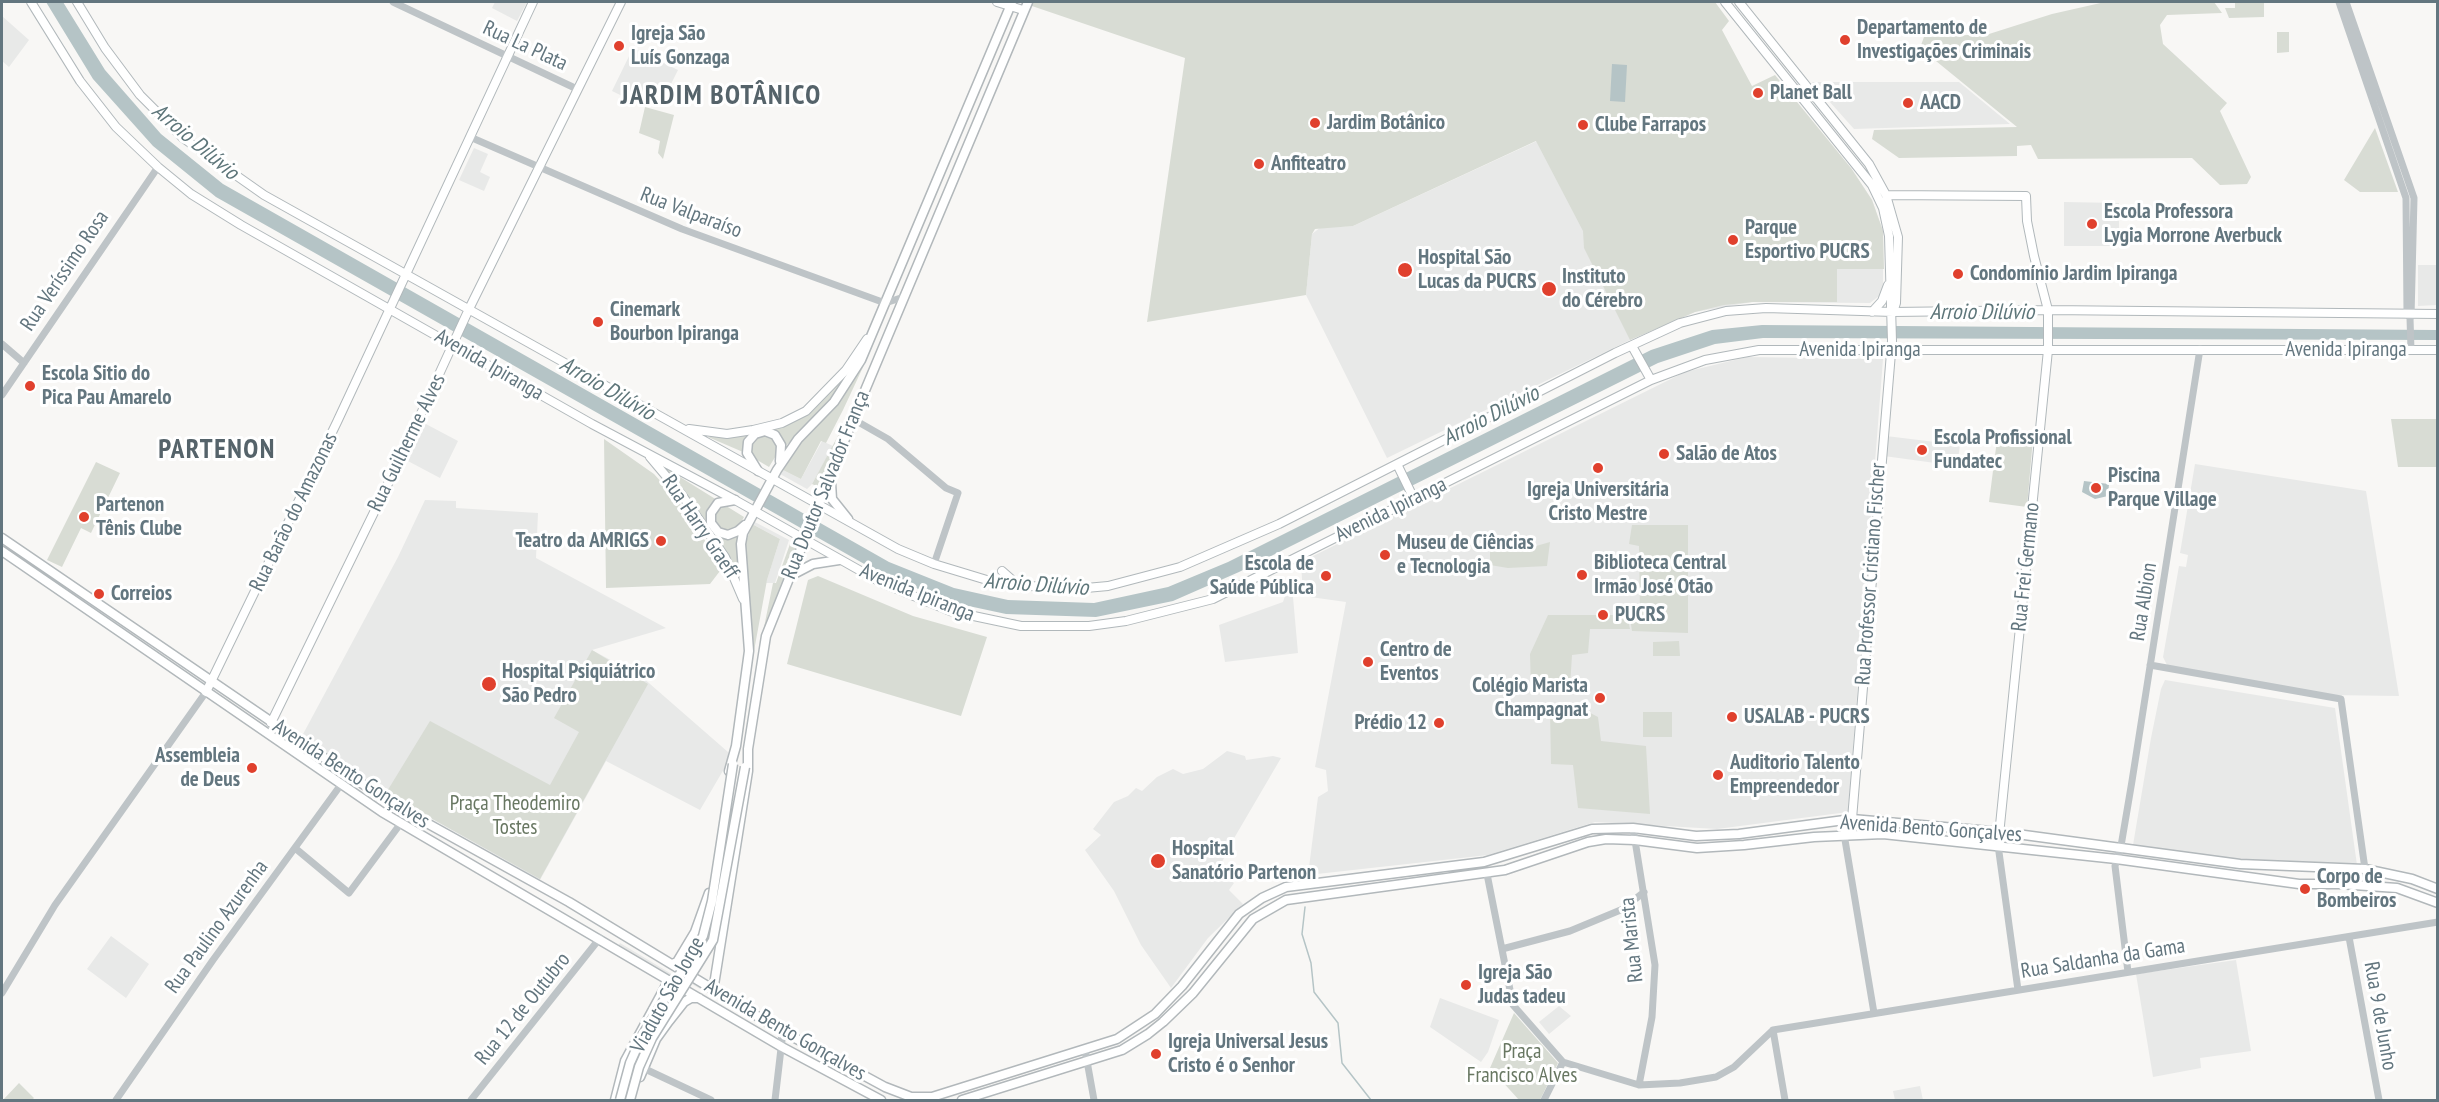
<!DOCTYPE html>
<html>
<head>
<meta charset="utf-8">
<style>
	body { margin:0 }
	#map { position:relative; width:2439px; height:1102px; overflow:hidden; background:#f8f7f5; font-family:"PT Sans Narrow",sans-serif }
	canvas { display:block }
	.frame { position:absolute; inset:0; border:3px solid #63767f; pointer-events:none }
</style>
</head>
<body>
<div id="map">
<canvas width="2439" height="1102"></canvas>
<div class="frame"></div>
</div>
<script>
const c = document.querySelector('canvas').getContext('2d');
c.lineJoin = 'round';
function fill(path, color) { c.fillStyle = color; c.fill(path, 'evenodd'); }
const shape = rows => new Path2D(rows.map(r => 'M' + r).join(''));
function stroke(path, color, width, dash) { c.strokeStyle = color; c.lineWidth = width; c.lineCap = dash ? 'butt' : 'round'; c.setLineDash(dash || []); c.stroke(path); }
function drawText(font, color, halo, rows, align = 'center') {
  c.font = font + ' "PT Sans Narrow",sans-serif'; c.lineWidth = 6; c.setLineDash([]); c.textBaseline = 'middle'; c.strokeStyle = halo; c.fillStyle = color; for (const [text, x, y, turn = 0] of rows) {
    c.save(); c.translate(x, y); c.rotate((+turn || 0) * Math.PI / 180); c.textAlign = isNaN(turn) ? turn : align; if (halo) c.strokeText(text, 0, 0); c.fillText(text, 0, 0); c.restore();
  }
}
const built = shape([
	[495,2,527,2,517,21,492,8],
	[2,16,29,40,9,67,2,61],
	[633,48,678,70,663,100,645,107,612,91],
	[1812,82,1959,82,2010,124,1854,129],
	[1537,141,1851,168,1872,200,1883,231,1883,293,1870,303,1752,302,1695,312,1630,340,1387,458,1306,295,1312,234,1321,227,1353,226],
	[474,148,488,154,480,172,490,177,484,191,459,180],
	[2064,202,2119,203,2119,246,2064,246],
	[2418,265,2437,265,2437,305,2418,306],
	[1747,357,1883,359,1848,812,1717,829,1595,822,1488,855,1308,875,1318,797,1328,791,1326,770,1315,767,1346,602,1303,596,1301,562,1685,372],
	[424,423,458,441,440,478,406,460],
	[1886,436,1960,445,1957,466,1884,456],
	[822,441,833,446,812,484,807,489,780,474,783,470,801,479],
	[2195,464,2366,491,2399,696,2329,695,2167,665,2163,657,2179,566,2186,567,2188,555,2180,553],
	[425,500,456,501,456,508,538,513,536,558,666,628,592,650,642,677,728,752,728,762,700,810,606,761,540,880,386,793,302,736,398,557],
	[753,521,789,540,775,583,766,583,780,539,752,524],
	[1289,584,1292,586,1298,653,1225,662,1219,625,1283,602],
	[2165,680,2335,708,2357,865,2266,863,2133,845,2151,738,2161,689],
	[1227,751,1245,756,1246,760,1273,756,1281,758,1233,840,1217,872,1234,883,1229,890,1243,904,1208,938,1171,988,1141,945,1114,891,1085,850,1101,835,1093,829,1114,802,1128,796,1136,788,1142,791,1157,777,1173,769,1183,774,1203,769],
	[111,936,149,964,126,998,87,969],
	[698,939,712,947,692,980,742,1009,740,1012,690,983,668,1017,655,1010,674,980,618,946,620,943,675,976],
	[2236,960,2251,1051,2200,1058,2201,1068,2153,1077,2136,974],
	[1440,998,1499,1020,1488,1052,1481,1062,1430,1027],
	[1559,1006,1571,1016,1549,1034,1539,1022],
	[1920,1086,1923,1100,1895,1100,1893,1091]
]);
const green = shape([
	[1031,2,1715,2,1729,21,1722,30,1752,86,1775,75,1851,168,1872,200,1883,231,1884,269,1837,269,1837,302,1753,302,1724,305,1695,312,1630,340,1584,248,1583,231,1536,141,1353,226,1315,229,1312,234,1306,295,1147,322,1185,58,1029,5],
	[2105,2,2214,2,2222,13,2167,15,2160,25,2163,44,2227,103,2220,111,2251,177,2247,184,2220,185,2192,158,2038,159,2031,145,2017,146,2017,156,1899,158,1872,139,1874,130,2017,127,1920,48,1924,37,1989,34,2052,14],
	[2235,2,2264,2,2264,17,2229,18,2225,8,2235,8],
	[2277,32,2289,32,2289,52,2277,53],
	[645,107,674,115,663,159,658,153,660,141,639,133],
	[2375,128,2398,192,2360,192,2344,180],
	[857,356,830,400,785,447,777,433,753,431,744,441,743,452,708,437,780,423,807,409],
	[864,365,843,410,826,443,821,441,801,479,783,470,801,440,837,405],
	[847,419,823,489,812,484],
	[2391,419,2437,419,2437,467,2398,467],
	[1998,432,2033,438,2027,507,1989,502],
	[765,434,773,438,778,445,777,454,769,467,752,457,751,443,756,437],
	[604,439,654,474,676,498,723,567,710,584,606,588],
	[96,462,120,473,91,533,81,528,62,567,47,560],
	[664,467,717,500,711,530,740,534,741,575,737,575,685,493],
	[723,504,744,517,739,526,728,532,720,529,714,522,714,513],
	[752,524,780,539,767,580,754,651,745,545],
	[1632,525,1688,525,1688,633,1632,631,1630,618,1640,615,1639,546,1629,544],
	[1550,542,1547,566,1508,568,1490,565,1490,550,1529,548],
	[790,544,796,547,762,637,773,583,776,583],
	[818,576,913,616,987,637,961,716,787,664,808,580],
	[1548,615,1627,615,1630,629,1590,629,1588,653,1572,655,1570,687,1531,687,1530,654],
	[1679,641,1680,656,1653,656,1653,642],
	[592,650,648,684,540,879,386,793,430,721,550,785,579,732,554,718],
	[1575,705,1598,717,1601,741,1646,746,1650,814,1578,808,1573,765,1551,764,1550,709],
	[1643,712,1672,712,1672,737,1643,737],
	[1514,1013,1558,1063,1540,1100,1519,1100,1490,1068],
	[19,1083,34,1098,32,1100,3,1100]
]);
const water = shape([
	[46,2,63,2,105,70,161,134,223,184,889,562,954,588,1008,600,1094,603,1168,587,1228,562,1651,350,1712,330,1762,325,2437,330,2437,340,1763,338,1715,344,1658,363,1239,572,1173,601,1096,617,1006,614,950,602,882,574,216,197,153,146,93,79],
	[1612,64,1627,65,1625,102,1610,101],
	[2084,481,2109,484,2108,496,2095,499,2082,492]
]);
const stream = shape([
	[1305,907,1302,934,1311,963,1314,992,1338,1023,1342,1063,1371,1100]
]);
const tertiary = shape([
	[393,2,577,89],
	[2339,2,2406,198,2407,314,2410,318,2411,350],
	[2346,2,2414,198,2411,317],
	[470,137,682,229,885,303,904,297],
	[2,344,24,363],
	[2,395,158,167],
	[853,419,888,439,946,488,958,493,934,564],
	[2150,665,2341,699,2365,869,2358,878,2343,883],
	[1633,828,1655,965,1652,1017,1639,1085],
	[1844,834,1874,1013],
	[1998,845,2018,990],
	[295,848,349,893,401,823],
	[1487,874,1513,1005,1563,1062,1639,1085,1680,1083,1716,1077,1734,1067,1773,1030,2438,922],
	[2349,937,2379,1100],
	[1502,949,1570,931,1623,909,1644,892],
	[2128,972,2115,866,2121,846,2132,781,2200,349],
	[2,993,55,905,206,692],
	[1773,1030,1785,1100],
	[1085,1050,1094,1100],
	[643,1068,711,1100],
	[116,1100,213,960,348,775],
	[471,1100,600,938],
	[775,1100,782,1040,780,1030],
	[1544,1100,1563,1062]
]);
const secondary = shape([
	[31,2,80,81,116,127,158,167,191,194,241,225,592,424,735,500,882,583,950,611,1021,626,1089,626,1126,621,1213,599,1651,380,1705,360,1759,350,2438,350],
	[77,2,105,48,140,95,183,138,264,195,898,549,934,564,1000,584,1075,589,1108,586,1180,567,1279,524,1615,353,1680,323,1726,311,1766,308,1893,312,2048,310,2438,314],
	[997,2,1023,10],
	[1725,2,1872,185,1883,208,1889,236,1892,341,1852,819,1844,834],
	[1739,2,1869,164,1886,195,1898,237,1896,303,1893,312],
	[1886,195,2026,196,2027,221,2034,256,2048,310,2048,350,1998,845],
	[1872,312,1882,301,1888,285],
	[1632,346,1651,380],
	[689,429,727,434,753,430,782,423,806,411,846,370,867,339],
	[650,457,682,495,725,557,743,599],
	[1397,464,1414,499],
	[1002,571,1019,586],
	[206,692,337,422,533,2],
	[271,723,402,455,469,309,621,2]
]);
const primary = shape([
	[758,471,747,453,748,442,755,434,765,431,775,435,781,445,780,461],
	[831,483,832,499,848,519],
	[735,500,718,503,711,513,711,523,718,532,728,535,738,531,745,525],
	[2,538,389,802,569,902,780,1030,885,1087,911,1097,932,1097,1117,1039,1155,1014,1182,986,1239,914,1262,898,1286,887,1484,862,1592,829,1633,828,1696,836,1739,834,1852,819,2002,832,2240,864,2365,869,2412,879,2438,889],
	[2,551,382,812,782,1047,881,1100],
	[790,576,813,564,839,560],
	[729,771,736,746,749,651,741,544,743,533,777,470,798,439,834,402,861,360,1012,2],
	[672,964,677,962,695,932,709,893],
	[718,992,714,985,748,771,748,749,766,636,853,419,1028,2],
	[640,1077,656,1039,669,1021,684,1002,691,998,699,998],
	[615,1100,625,1061,669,980],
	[962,1100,1122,1050,1148,1034,1163,1022,1193,993,1253,919,1286,900,1505,870,1588,842,1606,839,1635,840,1697,848,1744,845,1814,837,1883,834,2116,859,2299,884,2339,884,2397,888,2438,903]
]);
const primaryBridge = shape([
	[620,1100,630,1063,643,1034,703,936,712,901,733,764],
	[630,1100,639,1067,652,1038,713,940,745,767]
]);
const markers = [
	[1845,40,6,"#e0402d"],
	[619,46,6,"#e0402d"],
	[1758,93,6,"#e0402d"],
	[1908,103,6,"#e0402d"],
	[1315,123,6,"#e0402d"],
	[1583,125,6,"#e0402d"],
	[1259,164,6,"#e0402d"],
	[2092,224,6,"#e0402d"],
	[1733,240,6,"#e0402d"],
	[1405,270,8,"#e0402d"],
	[1958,274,6,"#e0402d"],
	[1549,289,8,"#e0402d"],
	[598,322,6,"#e0402d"],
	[30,386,6,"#e0402d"],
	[1922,450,6,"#e0402d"],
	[1664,454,6,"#e0402d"],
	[1598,468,6,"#e0402d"],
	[2096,488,6,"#e0402d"],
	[84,517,6,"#e0402d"],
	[661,541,6,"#e0402d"],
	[1385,555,6,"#e0402d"],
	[1582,575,6,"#e0402d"],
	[1326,576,6,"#e0402d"],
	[99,594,6,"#e0402d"],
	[1603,615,6,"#e0402d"],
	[1368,662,6,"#e0402d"],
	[489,684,8,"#e0402d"],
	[1600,698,6,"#e0402d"],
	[1732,717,6,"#e0402d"],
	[1439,723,6,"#e0402d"],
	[252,768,6,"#e0402d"],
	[1718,775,6,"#e0402d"],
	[1158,861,8,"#e0402d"],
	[2305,889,6,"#e0402d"],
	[1466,985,6,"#e0402d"],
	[1156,1054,6,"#e0402d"]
];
const poiNames = [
	["Departamento de",1857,28],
	["Investigações Criminais",1857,52],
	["Igreja São",631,34],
	["Luís Gonzaga",631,58],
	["Planet Ball",1770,93],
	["AACD",1920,103],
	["Jardim Botânico",1327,123],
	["Clube Farrapos",1595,125],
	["Anfiteatro",1271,164],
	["Escola Professora",2104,212],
	["Lygia Morrone Averbuck",2104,236],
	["Parque",1745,228],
	["Esportivo PUCRS",1745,252],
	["Hospital São",1418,258],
	["Lucas da PUCRS",1418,282],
	["Condomínio Jardim Ipiranga",1970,274],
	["Instituto",1562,277],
	["do Cérebro",1562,301],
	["Cinemark",610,310],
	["Bourbon Ipiranga",610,334],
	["Escola Sitio do",42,374],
	["Pica Pau Amarelo",42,398],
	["Escola Profissional",1934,438],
	["Fundatec",1934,462],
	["Salão de Atos",1676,454],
	["Piscina",2108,476],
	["Parque Village",2108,500],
	["Igreja Universitária",1598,490,"center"],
	["Cristo Mestre",1598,514,"center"],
	["Partenon",96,505],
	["Tênis Clube",96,529],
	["Teatro da AMRIGS",649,541,"right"],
	["Museu de Ciências",1397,543],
	["e Tecnologia",1397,567],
	["Biblioteca Central",1594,563],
	["Irmão José Otão",1594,587],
	["Escola de",1314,564,"right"],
	["Saúde Pública",1314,588,"right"],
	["Correios",111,594],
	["PUCRS",1615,615],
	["Centro de",1380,650],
	["Eventos",1380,674],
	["Hospital Psiquiátrico",502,672],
	["São Pedro",502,696],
	["Colégio Marista",1588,686,"right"],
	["Champagnat",1588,710,"right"],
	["USALAB - PUCRS",1744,717],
	["Prédio 12",1427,723,"right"],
	["Assembleia",240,756,"right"],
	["de Deus",240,780,"right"],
	["Auditorio Talento",1730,763],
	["Empreendedor",1730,787],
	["Hospital",1172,849],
	["Sanatório Partenon",1172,873],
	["Corpo de",2317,877],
	["Bombeiros",2317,901],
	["Igreja São",1478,973],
	["Judas tadeu",1478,997],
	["Igreja Universal Jesus",1168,1042],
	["Cristo é o Senhor",1168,1066]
];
const streetNames = [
	["Rua La Plata",525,46,25],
	["Rua Valparaíso",691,213,21],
	["Rua Veríssimo Rosa",65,271,-56],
	["Avenida Ipiranga",1860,350],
	["Avenida Ipiranga",2346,350],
	["Avenida Ipiranga",489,365,30],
	["Rua Guilherme Alves",407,443,-64],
	["Rua Doutor Salvador França",826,485,-68],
	["Avenida Ipiranga",1391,510,-26],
	["Rua Barão do Amazonas",294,512,-64],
	["Rua Harry Graeff",700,527,56],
	["Rua Frei Germano",2026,567,-84],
	["Rua Professor Cristiano Fischer",1871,574,-86],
	["Avenida Ipiranga",917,593,22],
	["Rua Albion",2144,602,-81],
	["Avenida Bento Gonçalves",351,774,33],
	["Avenida Bento Gonçalves",1931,829,4],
	["Rua Paulino Azurenha",217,927,-54],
	["Rua Marista",1632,940,-96],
	["Rua Saldanha da Gama",2103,959,-9],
	["Viaduto São Jorge",668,995,-61],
	["Rua 12 de Outubro",523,1009,-51],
	["Rua 9 de Junho",2380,1016,80],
	["Avenida Bento Gonçalves",785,1030,30]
];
const parkNames = [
	["Praça Theodemiro",515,804],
	["Tostes",515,828],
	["Praça",1522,1052],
	["Francisco Alves",1522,1076]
];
const waterNames = [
	["Arroio Dilúvio",195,142,40],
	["Arroio Dilúvio",1982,313],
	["Arroio Dilúvio",607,389,30],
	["Arroio Dilúvio",1491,416,-27],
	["Arroio Dilúvio",1036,585,4]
];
const districtNames = [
	["JARDIM BOTÂNICO",721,96],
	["PARTENON",217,450]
];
fill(built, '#e8e9e8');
fill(green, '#d8dcd4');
fill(water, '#b5c4c6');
stroke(stream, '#b5c4c6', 1.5);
stroke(secondary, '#b1b8bb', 10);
stroke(primary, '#b2b8bb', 11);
stroke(tertiary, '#bec4c7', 7);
stroke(secondary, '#fff', 8);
stroke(primary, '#fff', 8);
stroke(primaryBridge, '#b2b8bb', 11, []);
stroke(primaryBridge, '#fff', 8);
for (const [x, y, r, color] of markers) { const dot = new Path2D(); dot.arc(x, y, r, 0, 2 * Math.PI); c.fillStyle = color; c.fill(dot); stroke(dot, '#fff', 2); }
drawText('bold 21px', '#63767f', '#fff', poiNames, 'left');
drawText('21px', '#63767f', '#fff', streetNames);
drawText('21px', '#687762', '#fff', parkNames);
drawText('italic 22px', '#5e767a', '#fff', waterNames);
c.letterSpacing = '1.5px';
drawText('bold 27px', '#55636a', '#fff', districtNames);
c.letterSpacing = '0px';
</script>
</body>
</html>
